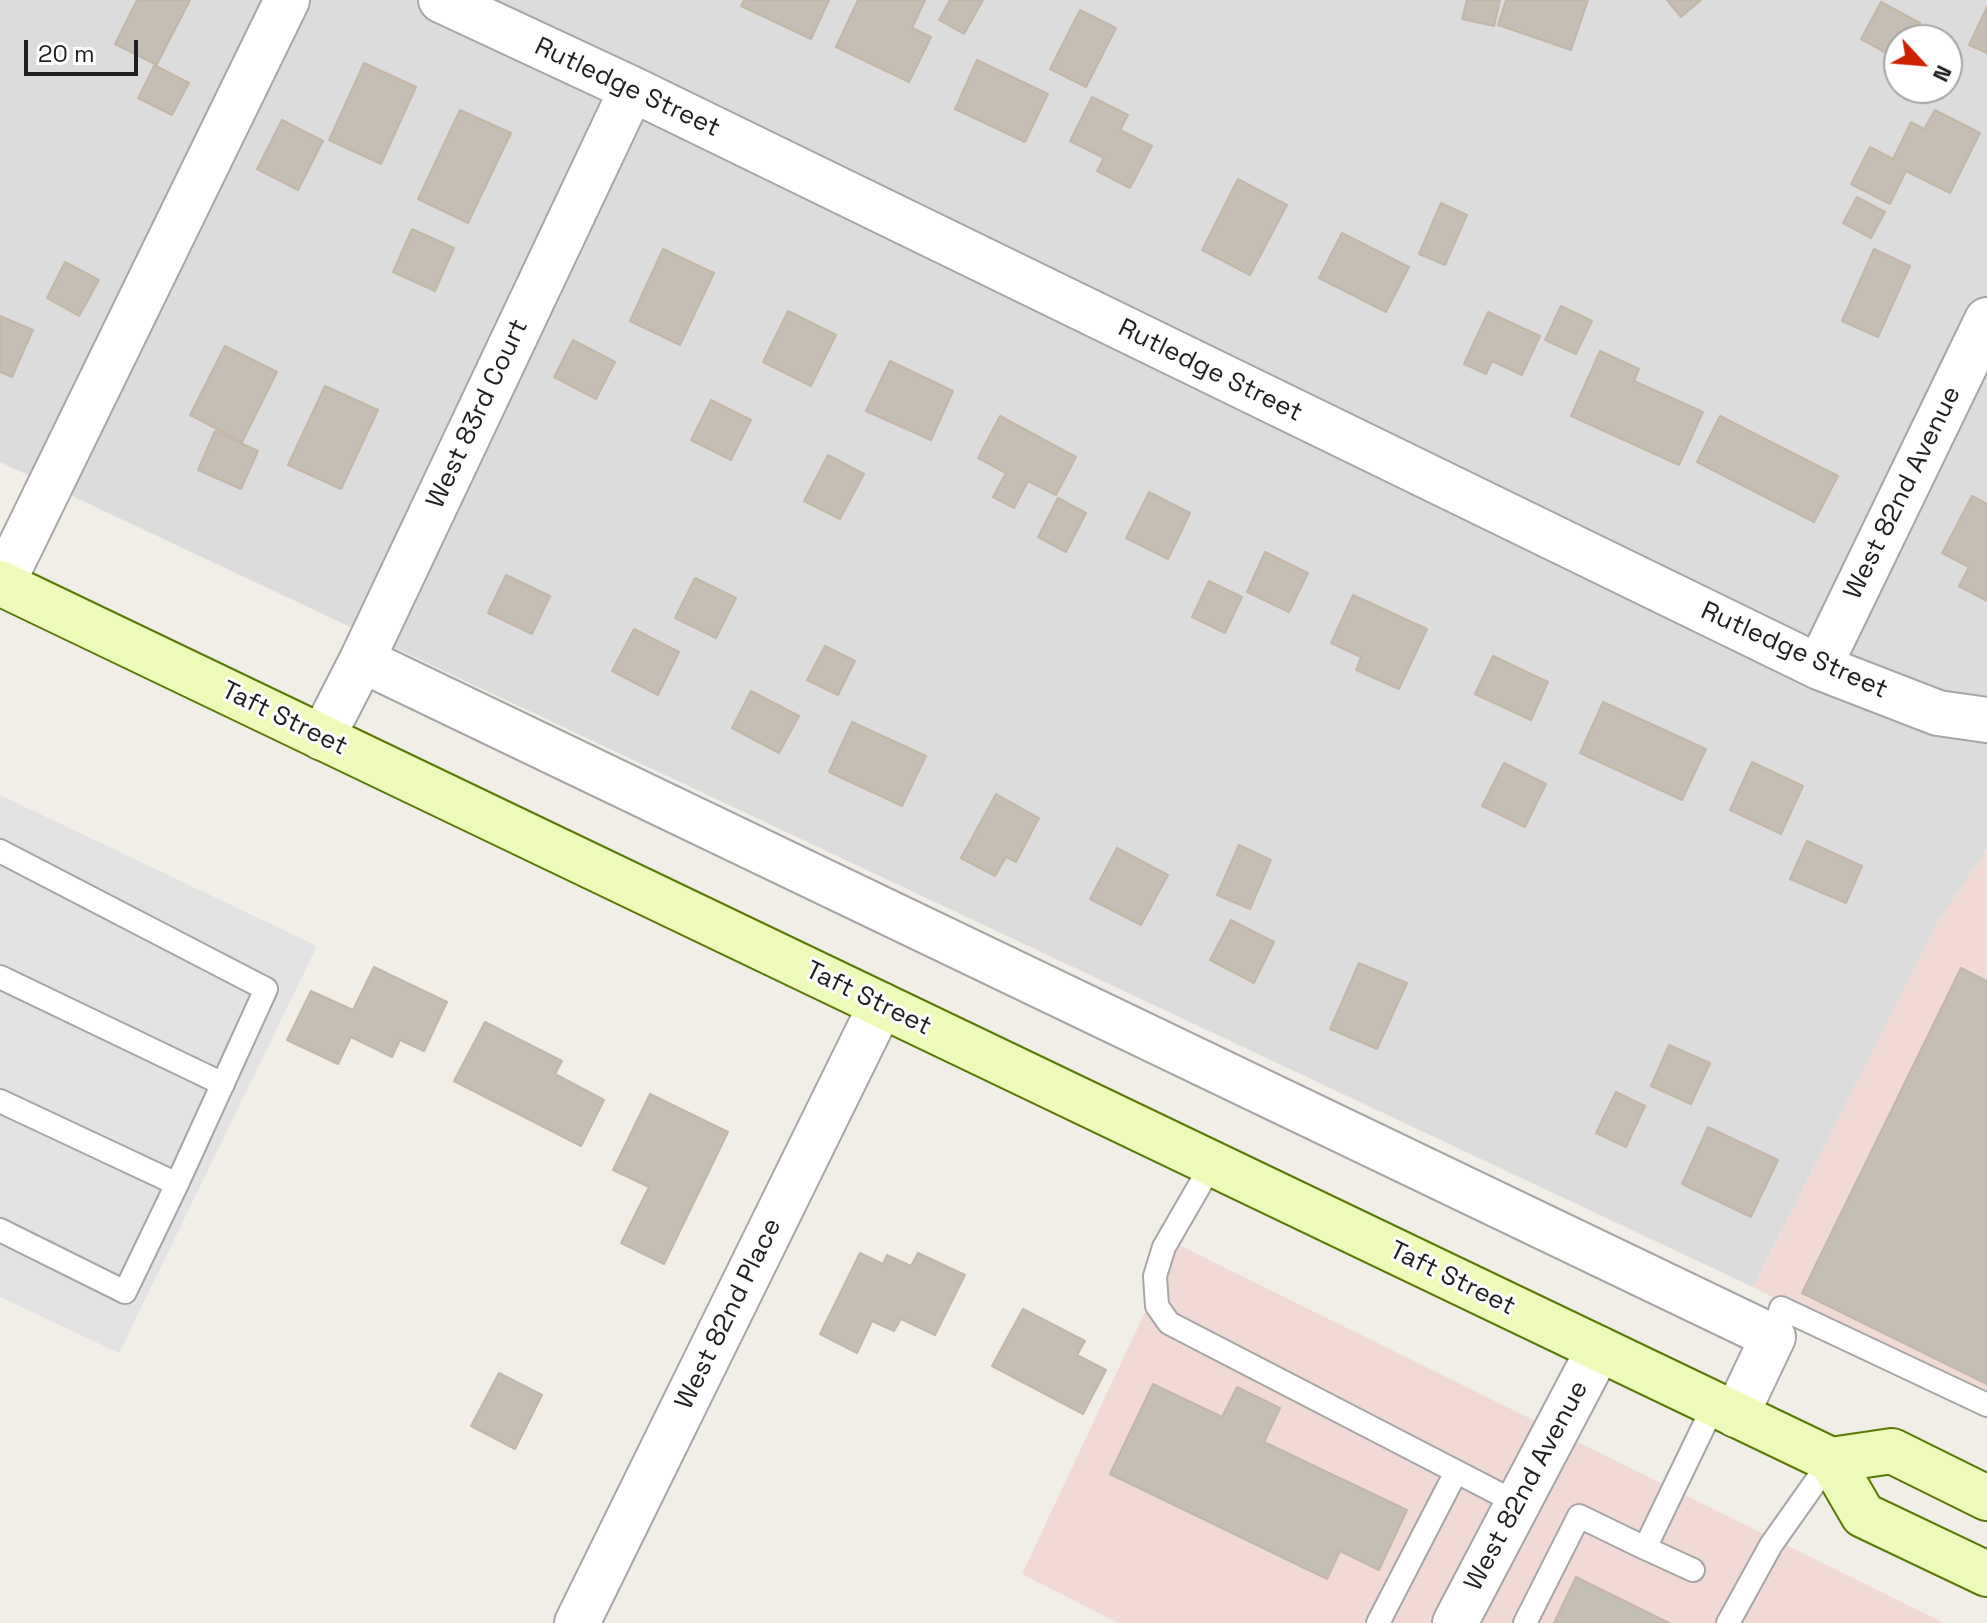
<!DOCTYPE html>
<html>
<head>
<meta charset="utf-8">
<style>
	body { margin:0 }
	#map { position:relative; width:1987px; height:1623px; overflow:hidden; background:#f0eee6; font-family:"Space Grotesk",sans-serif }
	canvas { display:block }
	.north { position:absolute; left:1883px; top:24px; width:80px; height:80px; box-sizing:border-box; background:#fff; border:2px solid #a5a5a5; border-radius:50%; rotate:116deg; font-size:22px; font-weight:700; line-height:32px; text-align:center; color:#1f1f1f }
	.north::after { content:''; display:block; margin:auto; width:28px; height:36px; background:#cf2000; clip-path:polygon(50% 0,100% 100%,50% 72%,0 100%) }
	.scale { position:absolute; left:24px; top:40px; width:114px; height:36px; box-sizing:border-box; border:4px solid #1f1f1f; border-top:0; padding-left:10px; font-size:24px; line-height:28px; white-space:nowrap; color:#1f1f1f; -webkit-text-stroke:6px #fff; paint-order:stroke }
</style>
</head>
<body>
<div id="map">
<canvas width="1987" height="1623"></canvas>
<div class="north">N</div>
<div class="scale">20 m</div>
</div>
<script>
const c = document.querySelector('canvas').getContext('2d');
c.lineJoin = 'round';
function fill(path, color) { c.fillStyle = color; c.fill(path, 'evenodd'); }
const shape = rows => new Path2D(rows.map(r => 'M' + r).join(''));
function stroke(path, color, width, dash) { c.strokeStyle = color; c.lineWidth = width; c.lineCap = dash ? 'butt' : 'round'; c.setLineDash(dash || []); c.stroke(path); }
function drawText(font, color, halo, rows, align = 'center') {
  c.font = font + ' "Space Grotesk",sans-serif'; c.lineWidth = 6; c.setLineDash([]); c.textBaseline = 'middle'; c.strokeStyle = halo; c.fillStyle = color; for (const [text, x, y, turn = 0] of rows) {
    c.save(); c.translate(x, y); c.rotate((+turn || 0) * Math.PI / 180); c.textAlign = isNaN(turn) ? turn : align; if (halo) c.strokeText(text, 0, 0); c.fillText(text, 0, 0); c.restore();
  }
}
const residential = shape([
	[0,0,1987,0,1987,850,1939,920,1753,1287,0,462],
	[1899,40,1947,40,1947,88,1899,88]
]);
const commercial = shape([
	[1987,850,1987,1407,1753,1287,1939,920],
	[1177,1244,1944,1623,1118,1623,1022,1574]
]);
const parking = shape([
	[0,795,317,946,119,1353,0,1297]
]);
const building = shape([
	[137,0,190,0,156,66,189,83,172,115,138,98,155,64,115,44,137,0],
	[744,0,829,0,811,39,741,6,744,0],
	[858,0,925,0,912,28,931,37,909,82,836,47,858,0],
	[950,0,983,0,964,34,939,20,950,0],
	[1467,0,1500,0,1494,26,1462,19,1467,0],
	[1506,0,1588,0,1571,50,1498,25,1506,0],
	[1667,0,1701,0,1681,17,1667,0],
	[1881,2,1920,23,1911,40,1899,40,1899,60,1861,39,1881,2],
	[1987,7,1987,53,1969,45,1987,7],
	[1080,10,1116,28,1086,87,1050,69,1080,10],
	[977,60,1048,94,1025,142,955,109,977,60],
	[364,63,416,87,381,164,329,140,364,63],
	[1092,97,1128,115,1120,130,1152,146,1130,188,1097,171,1104,158,1070,141,1092,97],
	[460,110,511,133,468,223,418,199,460,110],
	[1935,110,1980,133,1950,193,1906,171,1890,204,1851,184,1870,147,1893,159,1911,122,1924,129,1935,110],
	[282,120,323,141,298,190,257,169,282,120],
	[1238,179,1287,205,1250,275,1202,250,1238,179],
	[1857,197,1885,212,1871,238,1843,223,1857,197],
	[1441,203,1467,215,1445,265,1419,254,1441,203],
	[412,229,454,248,435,291,393,272,412,229],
	[1342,233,1409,267,1386,312,1319,278,1342,233],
	[663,249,714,273,680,345,630,321,663,249],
	[1874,249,1910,266,1878,337,1842,321,1874,249],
	[65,262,99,280,79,316,47,298,65,262],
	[1561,306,1592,321,1576,354,1545,340,1561,306],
	[788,311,836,335,811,386,763,362,788,311],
	[1488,312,1540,336,1522,375,1492,361,1486,374,1464,364,1488,312],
	[0,316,33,330,12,377,0,372,0,316],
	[573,340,615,362,596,399,554,377,573,340],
	[225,346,277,372,242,442,190,415,225,346],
	[1600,351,1639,369,1634,381,1703,412,1679,465,1571,416,1600,351],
	[890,361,953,391,931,440,866,411,890,361],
	[325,386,378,410,341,489,288,465,325,386],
	[711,400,751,420,731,460,691,440,711,400],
	[1000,416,1076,457,1056,495,1028,481,1014,508,993,497,1006,473,978,458,1000,416],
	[1720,416,1838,476,1814,522,1697,462,1720,416],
	[215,431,258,451,241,489,198,470,215,431],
	[828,455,864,474,840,519,804,501,828,455],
	[1149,492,1190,513,1168,559,1126,538,1149,492],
	[1972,496,1987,504,1987,601,1959,586,1969,567,1942,553,1972,496],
	[1058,498,1086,513,1066,552,1038,537,1058,498],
	[1265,552,1308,573,1289,612,1247,592,1265,552],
	[506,575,550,596,532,634,488,613,506,575],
	[695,578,736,598,716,638,675,618,695,578],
	[1209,581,1242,597,1225,633,1192,617,1209,581],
	[1353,595,1427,629,1399,689,1356,670,1361,657,1331,643,1353,595],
	[634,629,679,652,658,695,612,671,634,629],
	[825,646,855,661,838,695,807,680,825,646],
	[1493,656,1548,682,1531,720,1475,694,1493,656],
	[751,691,799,716,779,753,732,728,751,691],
	[1603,702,1706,749,1682,800,1580,753,1603,702],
	[852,722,926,756,902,806,829,772,852,722],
	[1752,762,1803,786,1781,834,1730,810,1752,762],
	[1504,763,1546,784,1525,827,1482,806,1504,763],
	[996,794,1039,818,1016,862,1006,857,995,876,961,858,996,794],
	[1807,841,1862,866,1846,903,1790,879,1807,841],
	[1239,845,1271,860,1250,909,1217,895,1239,845],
	[1117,848,1168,875,1141,925,1090,899,1117,848],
	[1231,920,1274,942,1254,983,1210,960,1231,920],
	[1359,963,1407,983,1377,1049,1330,1029,1359,963],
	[374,967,447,1002,424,1051,400,1040,392,1057,351,1037,338,1064,287,1040,311,991,353,1010,374,967],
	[1961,968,1987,981,1987,1384,1802,1293,1961,968],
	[485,1022,562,1061,555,1074,604,1100,581,1146,454,1081,485,1022],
	[1669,1045,1710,1063,1691,1104,1651,1086,1669,1045],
	[1616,1092,1645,1106,1626,1147,1596,1133,1616,1092],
	[650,1094,728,1132,664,1264,621,1243,649,1187,613,1170,650,1094],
	[1708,1127,1778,1160,1751,1217,1682,1184,1708,1127],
	[860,1253,883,1264,887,1255,911,1266,918,1253,965,1275,935,1335,901,1319,894,1331,872,1321,857,1353,820,1334,860,1253],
	[1023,1309,1085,1341,1077,1355,1106,1370,1083,1414,992,1366,1023,1309],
	[499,1373,542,1395,515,1449,471,1426,499,1373],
	[1153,1384,1222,1417,1237,1387,1280,1408,1264,1442,1407,1510,1379,1570,1340,1551,1327,1579,1110,1474,1153,1384],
	[1576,1577,1669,1623,1554,1623,1576,1577]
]);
const lane = shape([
	[0,851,266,989,177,1184,125,1292,0,1230],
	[0,977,223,1084],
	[0,1101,177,1184],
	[1212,1164,1164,1247,1155,1276,1157,1306,1169,1323,1517,1503],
	[1773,1337,1781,1308,1987,1405],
	[1645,1548,1693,1570],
	[1378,1623,1456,1472],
	[1525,1623,1579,1516,1645,1548,1714,1405],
	[1728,1623,1771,1545,1831,1460]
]);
const street = shape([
	[441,0,632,89,1819,667,1938,713,1987,720],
	[2,584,287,0],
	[362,660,1773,1337,1736,1415],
	[1819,667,1987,320],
	[322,738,362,660,632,89],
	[577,1623,881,1005],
	[1455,1623,1599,1349]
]);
const secondary = shape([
	[0,583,1831,1460,1863,1515,1987,1574],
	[1831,1460,1892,1451,1987,1498]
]);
const streetNames = [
	["Rutledge Street",627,88,25],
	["Rutledge Street",1210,371,26],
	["West 83rd Court",478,414,-65],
	["West 82nd Avenue",1903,493,-64],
	["Rutledge Street",1794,651,24],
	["Taft Street",284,719,26],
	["Taft Street",868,999,26],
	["Taft Street",1452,1279,26],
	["West 82nd Place",729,1314,-64],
	["West 82nd Avenue",1527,1486,-62]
];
fill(residential, '#dddcdc');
fill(commercial, '#f1dad5');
fill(parking, '#e3e3e3');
fill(building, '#c5beb5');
stroke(building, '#c2b7a8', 2);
stroke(lane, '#a6a6a6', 26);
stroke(street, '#a6a6a6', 48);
stroke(secondary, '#5a7804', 48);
stroke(lane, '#fff', 22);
stroke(street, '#fff', 44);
stroke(secondary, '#edfaba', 44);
drawText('26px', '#1f1f1f', '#fff', streetNames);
</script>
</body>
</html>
